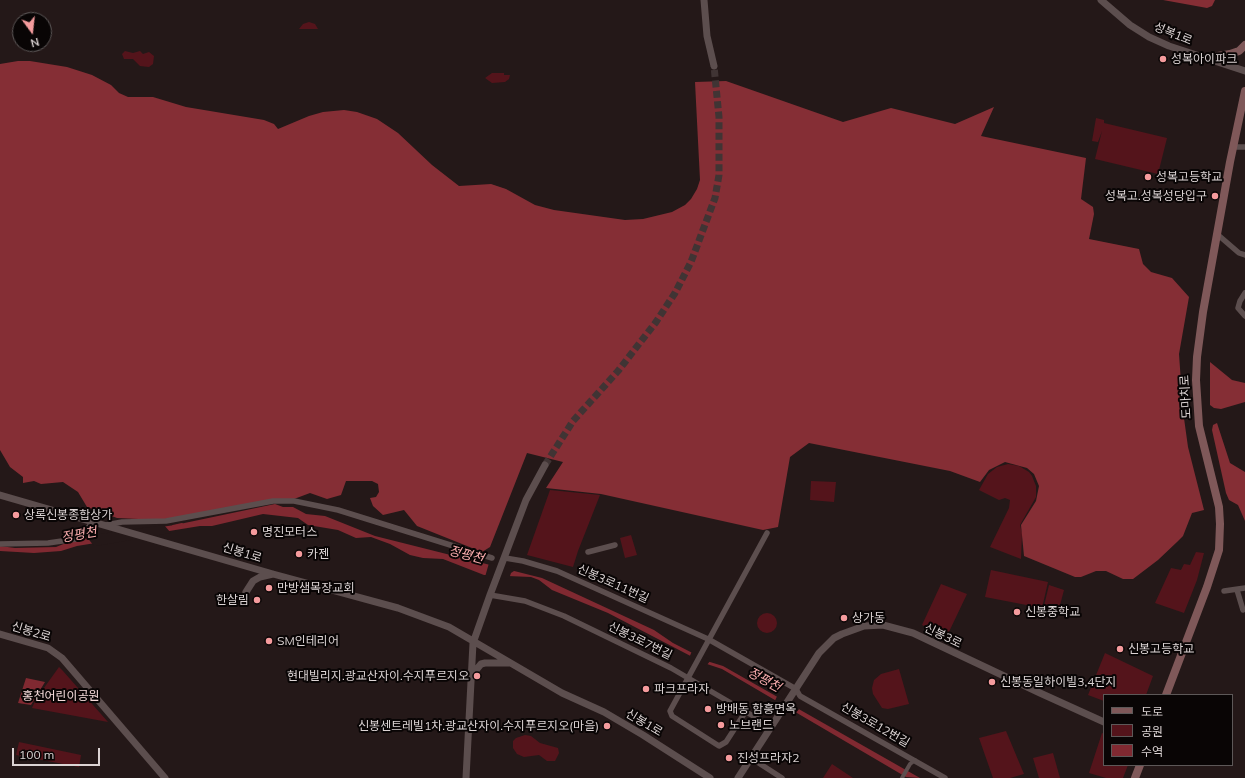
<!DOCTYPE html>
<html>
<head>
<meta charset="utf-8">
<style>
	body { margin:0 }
	#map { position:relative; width:1245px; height:778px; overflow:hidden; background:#241818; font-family:Mulish,"Noto Sans KR",sans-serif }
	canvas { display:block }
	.legend { position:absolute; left:1103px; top:694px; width:130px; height:72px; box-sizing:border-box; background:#090505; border:1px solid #5d5858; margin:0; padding:5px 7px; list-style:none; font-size:12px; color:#dcd4d4 }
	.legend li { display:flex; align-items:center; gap:8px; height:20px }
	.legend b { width:20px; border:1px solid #5d5858 }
	.north { position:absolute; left:12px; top:12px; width:40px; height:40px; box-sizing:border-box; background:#090505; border:1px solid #5d5858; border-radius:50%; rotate:165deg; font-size:11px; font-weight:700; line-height:16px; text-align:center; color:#dcd4d4 }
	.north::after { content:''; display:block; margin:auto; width:14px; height:18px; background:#f59b9d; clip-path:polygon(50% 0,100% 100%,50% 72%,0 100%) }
	.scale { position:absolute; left:12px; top:748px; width:88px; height:18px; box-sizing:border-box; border:2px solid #dcd4d4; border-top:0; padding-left:5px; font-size:12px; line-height:14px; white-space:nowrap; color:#dcd4d4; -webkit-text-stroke:3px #090505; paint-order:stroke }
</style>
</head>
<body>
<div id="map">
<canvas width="1245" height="778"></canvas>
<ul class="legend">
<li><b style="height:5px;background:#7f5859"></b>도로</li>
<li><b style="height:11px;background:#54141b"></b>공원</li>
<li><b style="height:11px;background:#802931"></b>수역</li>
</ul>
<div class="north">N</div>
<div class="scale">100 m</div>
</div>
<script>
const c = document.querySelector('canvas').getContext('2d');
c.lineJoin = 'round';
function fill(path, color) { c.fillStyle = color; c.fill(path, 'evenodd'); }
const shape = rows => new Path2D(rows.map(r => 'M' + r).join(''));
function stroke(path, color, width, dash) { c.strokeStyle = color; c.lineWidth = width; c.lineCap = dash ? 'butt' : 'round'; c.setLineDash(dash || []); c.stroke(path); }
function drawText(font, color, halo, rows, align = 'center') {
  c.font = font + ' Mulish,"Noto Sans KR",sans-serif'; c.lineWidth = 4; c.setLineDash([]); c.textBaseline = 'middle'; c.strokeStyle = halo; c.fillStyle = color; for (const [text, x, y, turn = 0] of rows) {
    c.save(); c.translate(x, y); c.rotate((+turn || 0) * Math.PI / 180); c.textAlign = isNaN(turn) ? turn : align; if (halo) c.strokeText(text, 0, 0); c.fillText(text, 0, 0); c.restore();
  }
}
const green = shape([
	[309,22,315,24,318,29,299,29,303,24],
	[125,51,133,53,140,51,143,54,149,52,154,56,153,64,149,67,140,66,133,59,124,59,122,54],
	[492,73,504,73,504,75,510,75,509,79,505,82,492,83,485,78],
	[1096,118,1104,120,1104,123,1167,138,1158,174,1095,159,1102,131,1098,142,1092,141],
	[1008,464,1019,466,1029,472,1032,476,1036,486,1036,497,1020,525,1022,533,1021,559,990,547,1009,508,1010,500,1005,498,999,500,979,490,988,474,997,467],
	[811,481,836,482,834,502,810,500],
	[550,490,600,495,578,551,573,567,527,555],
	[631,535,637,555,625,558,620,538],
	[1196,552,1204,553,1197,580,1184,613,1155,603,1171,568,1181,570,1184,564,1190,565],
	[991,570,1048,582,1042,608,985,597],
	[941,584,967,594,947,636,922,625],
	[1049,585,1064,590,1059,609,1044,606],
	'757 623a10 10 0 1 1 20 0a10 10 0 1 1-20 0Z',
	[1105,653,1153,676,1146,695,1104,695,1104,701,1088,695],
	[59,667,63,671,108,722,32,708,36,699],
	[899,669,909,704,888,709,882,708,873,694,872,688,874,680,881,674],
	[1006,731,1024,774,1010,778,993,778,979,738],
	[1102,733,1104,734,1104,765,1128,765,1123,778,1106,778,1089,773],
	[525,735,531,736,540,743,558,748,559,753,555,761,547,761,539,755,524,757,517,754,513,748,513,741,516,738],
	[19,742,81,755,79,767,16,755],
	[1053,753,1060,778,1039,778,1033,758],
	[832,764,853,778,823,778]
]);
const forest = shape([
	[1163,0,1215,0,1212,6,1207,8],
	[18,61,30,61,67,67,92,75,111,85,119,93,128,97,153,97,186,107,264,120,274,124,278,129,309,116,323,112,344,110,357,112,377,119,398,133,432,165,459,186,491,184,506,189,535,205,554,210,625,220,643,219,672,212,685,205,691,199,697,189,700,180,695,82,726,81,843,122,891,108,955,124,994,107,981,136,1086,158,1081,199,1093,207,1094,214,1089,239,1139,249,1143,264,1151,272,1172,278,1189,297,1179,354,1183,411,1188,447,1204,510,1192,513,1183,536,1177,542,1158,560,1133,579,1123,579,1106,571,1096,571,1081,577,1075,577,1024,556,1021,525,1036,501,1039,486,1034,474,1027,468,1005,462,989,470,980,482,950,471,809,443,790,457,778,527,763,530,601,494,546,488,563,462,527,453,490,547,482,552,417,526,404,510,383,515,373,506,370,498,376,497,379,492,378,484,372,481,346,481,341,495,327,499,310,493,294,499,159,520,117,518,87,507,78,492,63,482,41,484,34,481,23,483,23,477,10,467,0,450,0,64],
	[1210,362,1232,380,1245,383,1245,402,1221,409,1214,408,1210,405],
	[1217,423,1230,463,1245,472,1245,521,1238,505,1229,500,1226,493,1212,430,1213,425]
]);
const water = shape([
	[275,504,283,507,293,507,306,514,325,516,375,536,542,578,654,630,673,643,710,662,723,666,920,778,906,777,722,669,704,663,608,613,552,590,539,580,531,577,484,575,443,559,423,558,410,555,390,544,371,537,356,538,338,530,308,525,298,518,263,514,212,526,200,526,77,546,61,551,34,553,0,551,0,546,15,548,56,547,76,539,175,525],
	[26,678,45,682,31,705,18,703]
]);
const pier = shape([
	[164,525,171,533,96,546,94,546,86,536],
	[489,563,515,568,517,569,511,573,509,579,485,577],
	[692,651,711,660,706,666,689,658],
	[778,694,800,708,794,715,774,703]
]);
const stream = shape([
	[173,526,182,524]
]);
const tertiaryTunnel = shape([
	[545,465,573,421,618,371,656,322,675,293,691,262,715,198,719,175,719,117,714,66]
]);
const pedestrian = shape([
	[902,778,910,764,915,760]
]);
const minor = shape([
	[1234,147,1245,147],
	[1217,234,1239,253,1245,255],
	[1245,293,1240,301,1238,308,1245,316],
	[106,525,122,522,166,521,273,501,294,501,338,510,492,558],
	[0,544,48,543,76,539,82,535,92,523],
	[588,552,615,545],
	[505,558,523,561,557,571,708,639,796,689,800,696,945,778],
	[1237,590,1243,610],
	[1224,591,1245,588],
	[490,595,525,601,564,616,671,668,772,727],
	[746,711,726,742,719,746,672,716,670,711,767,533],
	[751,758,782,778]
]);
const tertiary = shape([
	[704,0,707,36,714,66],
	[1101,0,1130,25,1149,37,1169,46,1245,71],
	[0,495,273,574,398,608,449,627,562,693,604,712,643,735,710,778],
	[246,592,253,581,260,577,273,574],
	[0,634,48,648,62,658,165,778],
	[472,675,481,664,485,663,509,663],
	[466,778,473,643,490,595,526,500,545,465],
	[738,778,819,653,834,638,842,634,864,626,883,625,913,633,1040,693,1104,722]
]);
const secondary = shape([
	[1206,58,1230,54,1239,51,1245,45],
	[1166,695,1207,587,1219,550,1220,524,1219,507,1199,426,1196,380,1197,357,1203,312,1230,162,1245,91],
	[1135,778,1140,765]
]);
const markers = [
	[1163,59,4,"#f59b9d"],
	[1148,177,4,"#f59b9d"],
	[1215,196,4,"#f59b9d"],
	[16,515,4,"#f59b9d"],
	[254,532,4,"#f59b9d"],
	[299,554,4,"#f59b9d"],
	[269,588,4,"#f59b9d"],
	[257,600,4,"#f59b9d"],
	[1017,612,4,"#f59b9d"],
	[844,618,4,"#f59b9d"],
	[269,641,4,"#f59b9d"],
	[1120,649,4,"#f59b9d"],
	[477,676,4,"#f59b9d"],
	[992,682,4,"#f59b9d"],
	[646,689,4,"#f59b9d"],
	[708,709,4,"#f59b9d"],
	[721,725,4,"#f59b9d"],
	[607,726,4,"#f59b9d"],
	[729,758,4,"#f59b9d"]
];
const streetNames = [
	["성복1로",1173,34,22],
	["도마치로",1186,397,-93],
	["신봉1로",242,553,17],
	["신봉3로11번길",613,584,24],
	["신봉2로",31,632,17],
	["신봉3로",943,636,26],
	["신봉3로7번길",640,641,26],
	["신봉1로",644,723,31],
	["신봉3로12번길",875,725,30]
];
const poiNames = [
	["성복아이파크",1171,59],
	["성복고등학교",1156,177],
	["성복고.성복성당입구",1207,196,"right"],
	["상록신봉종합상가",24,515],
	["명진모터스",262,532],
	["카젠",307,554],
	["만방샘목장교회",277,588],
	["한살림",249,600,"right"],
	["신봉중학교",1025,612],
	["상가동",852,618],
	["SM인테리어",277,641],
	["신봉고등학교",1128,649],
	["현대빌리지.광교산자이.수지푸르지오",469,676,"right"],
	["신봉동일하이빌3,4단지",1000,682],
	["파크프라자",654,689],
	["방배동 함흥면옥",716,709],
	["노브랜드",729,725],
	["신봉센트레빌1차.광교산자이.수지푸르지오(마을)",599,726,"right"],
	["진성프라자2",737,758]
];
const parkNames = [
	["홍천어린이공원",61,696]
];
const waterNames = [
	["정평천",79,535,-10],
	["정평천",466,555,15],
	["정평천",764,680,29]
];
fill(green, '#54141b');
fill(forest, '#852e35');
fill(water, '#802931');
fill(pier, '#241818');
stroke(stream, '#802931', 2);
stroke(tertiaryTunnel, '#403434', 7, [7, 3.5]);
stroke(pedestrian, '#5c4e4e', 4);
stroke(minor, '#5c4e4e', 5.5);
stroke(tertiary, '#5c4e4e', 7);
stroke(secondary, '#7f5859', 8);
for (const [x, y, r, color] of markers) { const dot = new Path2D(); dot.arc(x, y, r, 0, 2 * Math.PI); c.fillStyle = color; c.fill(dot); stroke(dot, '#090505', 1.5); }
drawText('12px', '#dcd4d4', '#090505', streetNames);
drawText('12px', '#dcd4d4', '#090505', poiNames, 'left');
drawText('12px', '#f6dbdb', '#090505', parkNames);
drawText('italic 13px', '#f9acad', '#090505', waterNames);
</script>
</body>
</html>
